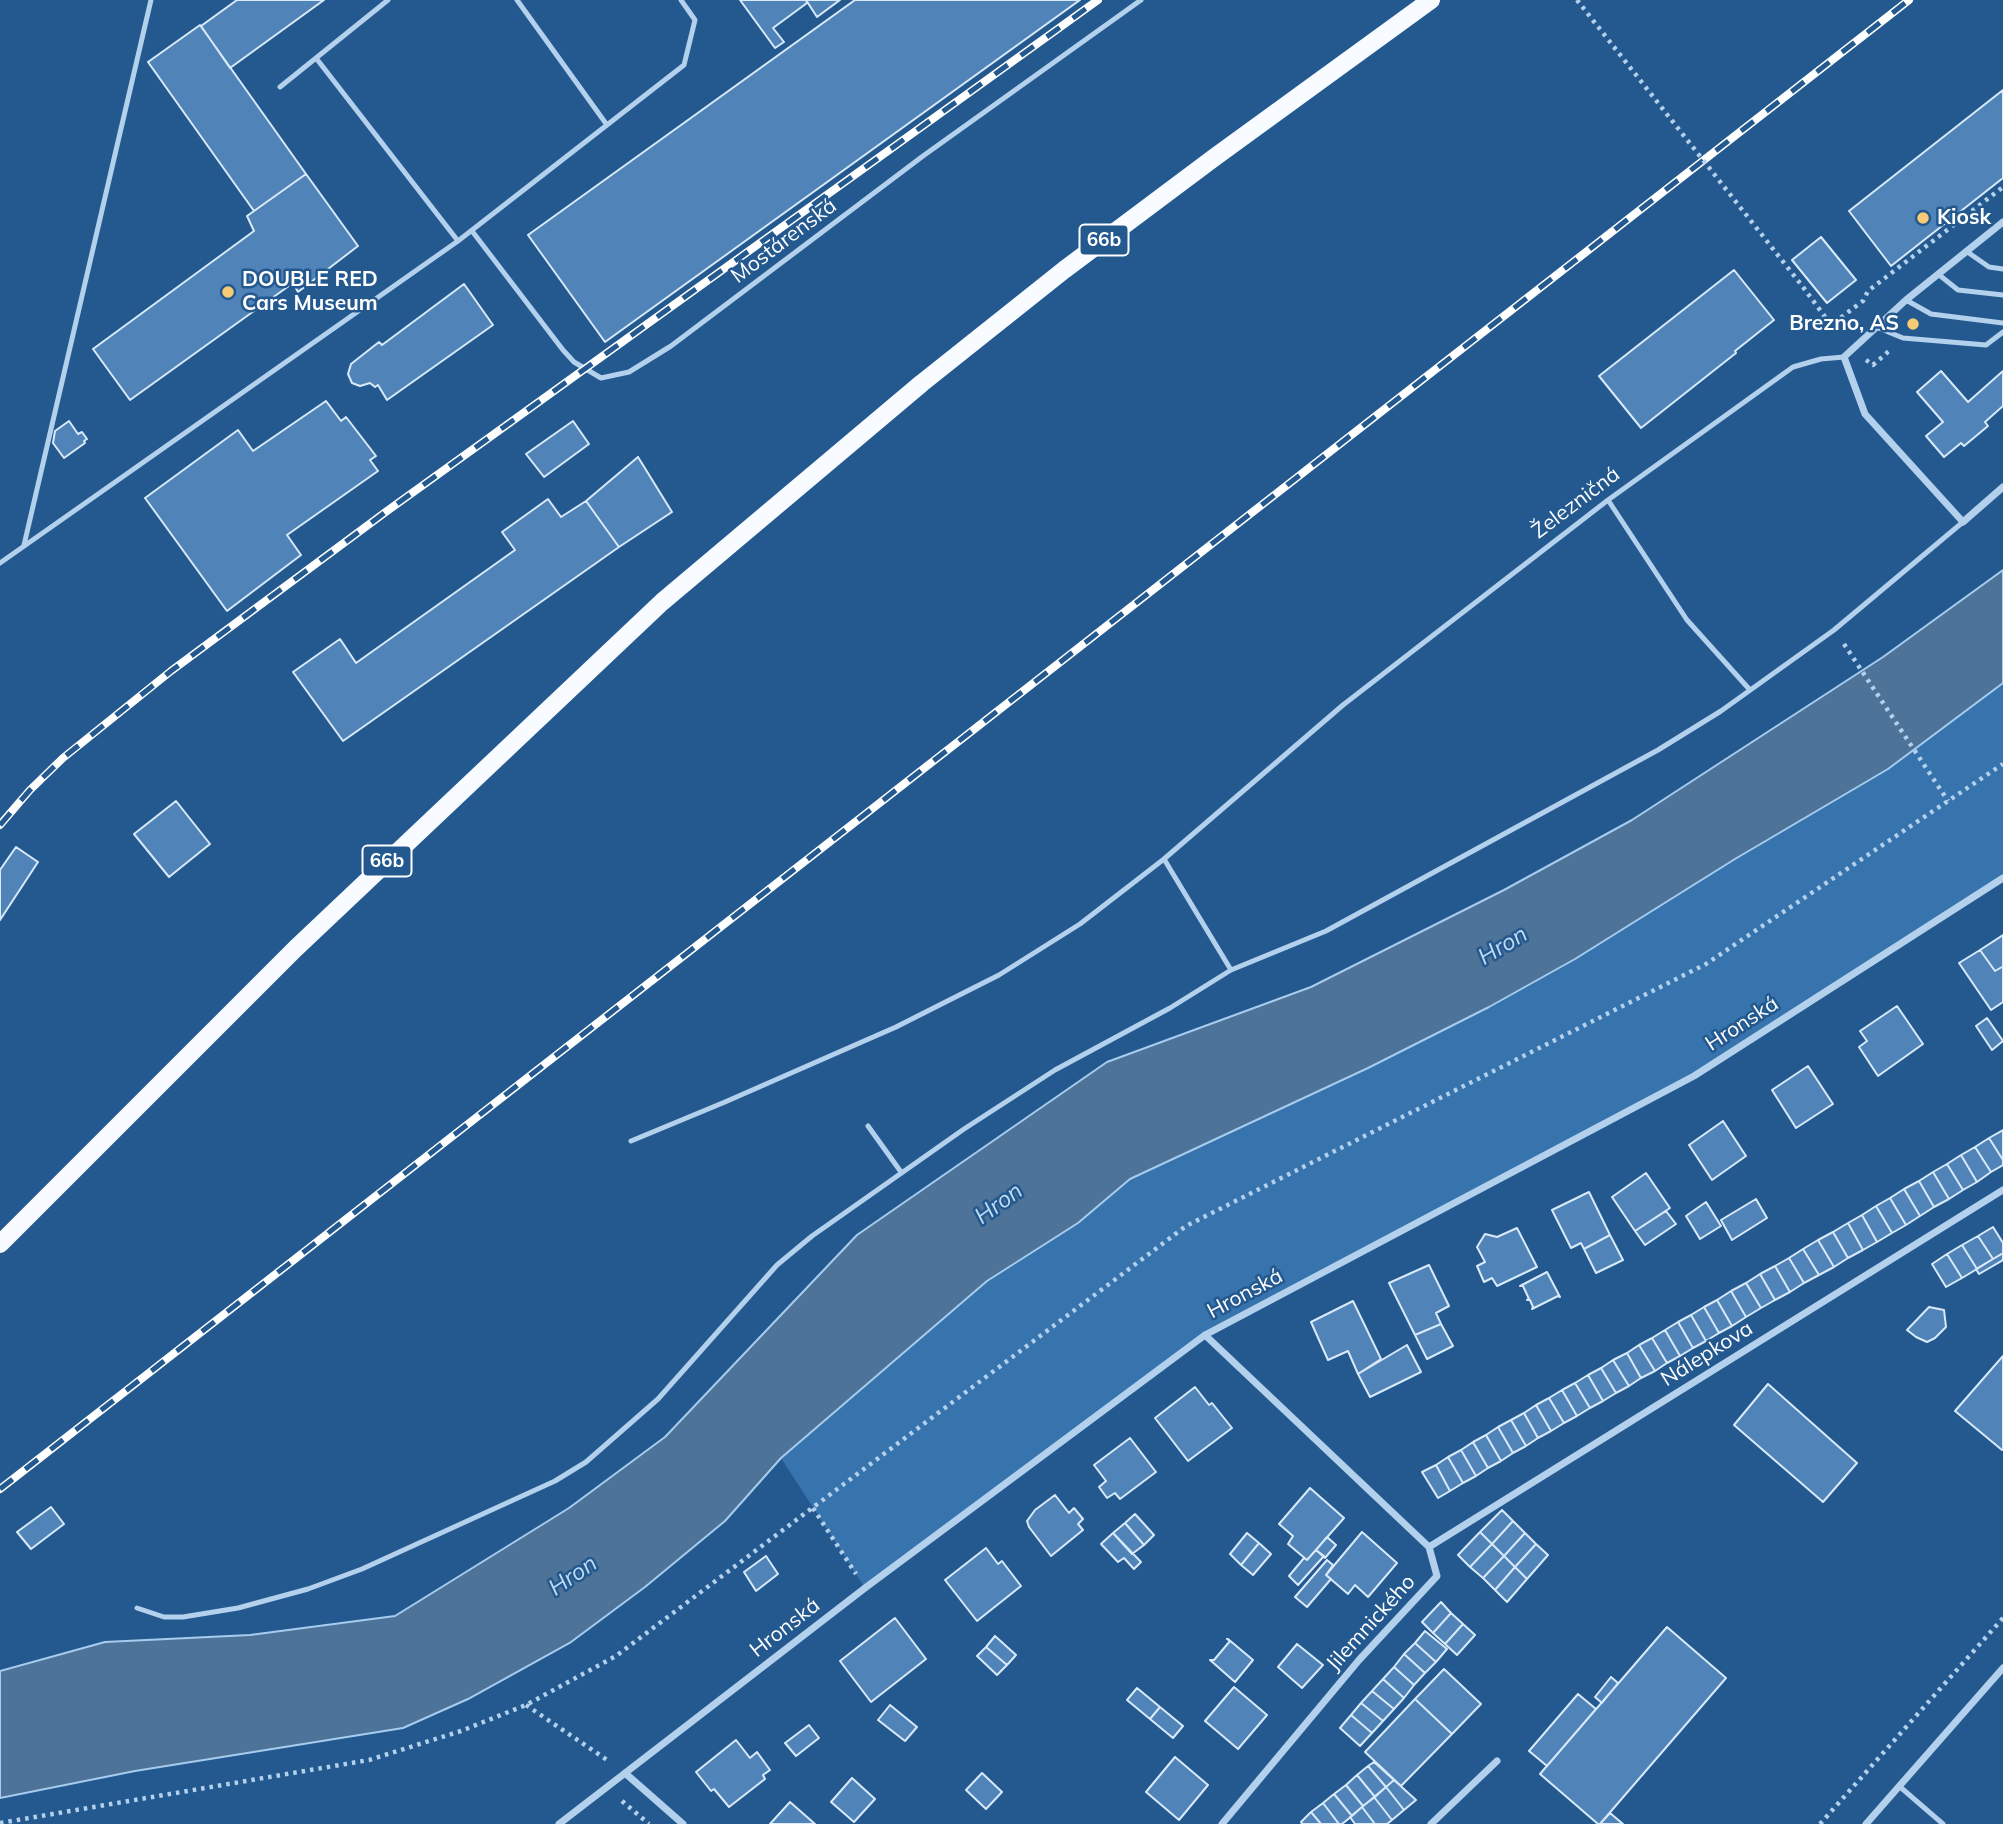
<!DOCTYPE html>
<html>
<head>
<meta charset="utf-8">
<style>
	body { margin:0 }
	canvas { display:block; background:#23598f }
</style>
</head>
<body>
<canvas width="2003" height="1824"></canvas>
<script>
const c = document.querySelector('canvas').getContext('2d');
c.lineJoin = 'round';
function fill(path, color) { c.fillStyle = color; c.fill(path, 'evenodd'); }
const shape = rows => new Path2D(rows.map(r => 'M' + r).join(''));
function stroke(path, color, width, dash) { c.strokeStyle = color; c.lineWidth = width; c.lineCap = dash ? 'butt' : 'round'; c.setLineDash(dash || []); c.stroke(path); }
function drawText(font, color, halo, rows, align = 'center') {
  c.font = font + ' Mulish,sans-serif'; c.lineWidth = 5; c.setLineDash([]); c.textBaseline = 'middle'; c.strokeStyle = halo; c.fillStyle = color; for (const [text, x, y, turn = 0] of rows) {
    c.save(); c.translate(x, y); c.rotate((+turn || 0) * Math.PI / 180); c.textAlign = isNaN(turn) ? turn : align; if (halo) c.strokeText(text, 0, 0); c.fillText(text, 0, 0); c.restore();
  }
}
const green = shape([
	[2003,683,2003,878,1694,1076,1205,1335,865,1588,781,1458,987,1281,1078,1223,1130,1179,1368,1068,1489,1007,1575,959,1735,859,1888,769]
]);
const water = shape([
	[2003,570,2003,683,1888,769,1735,859,1575,959,1489,1007,1368,1068,1130,1179,1078,1223,987,1281,781,1458,725,1521,645,1587,571,1642,468,1699,403,1728,135,1771,0,1798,0,1671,105,1642,250,1635,395,1616,569,1508,665,1437,857,1235,1107,1062,1311,987,1504,890,1632,820,1883,657,2003,570]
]);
const building = shape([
	[237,0,324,0,230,68,201,26,237,0],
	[740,0,806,0,807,3,773,28,784,42,775,48,740,0],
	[806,0,840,0,817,17,806,0],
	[855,0,1080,0,605,342,528,235,855,0],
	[200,25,306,174,254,211,148,62,200,25],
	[2003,90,2003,178,1891,266,1849,211,2003,90],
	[306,174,358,246,298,292,293,283,130,400,93,349,254,231,247,216,306,174],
	[1821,237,1856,280,1827,303,1792,260,1821,237],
	[1734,270,1774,320,1735,351,1736,353,1641,428,1599,376,1734,270],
	[464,284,493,325,387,400,378,385,375,387,370,383,360,386,352,383,348,374,351,364,379,342,382,345,464,284],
	[1941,371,1968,402,2003,371,2003,406,1985,422,1988,426,1964,446,1961,443,1944,457,1926,436,1943,422,1917,392,1941,371],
	[326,401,341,421,346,417,376,456,370,460,378,471,287,535,301,555,227,611,145,498,238,430,253,451,326,401],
	[69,421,78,434,82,432,87,439,84,441,85,443,64,458,53,443,55,431,69,421],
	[573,421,589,444,544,477,526,454,573,421],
	[638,457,672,512,619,547,586,501,638,457],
	[548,499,561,517,586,501,619,547,343,741,293,672,340,639,356,663,515,550,502,532,548,499],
	[176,801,210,844,169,877,134,834,176,801],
	[16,847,38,862,0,920,0,870,16,847],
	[2003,935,2003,968,2002,967,1995,971,1980,950,2003,935],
	[1980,950,1995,971,2002,967,2003,968,2003,1002,1991,1010,1959,963,1980,950],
	[1897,1006,1923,1044,1878,1076,1859,1047,1867,1041,1860,1031,1897,1006],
	[1987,1018,2003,1041,1992,1050,1976,1026,1987,1018],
	[1808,1066,1833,1104,1796,1128,1772,1090,1808,1066],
	[1723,1121,1746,1156,1712,1180,1689,1145,1723,1121],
	[2003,1130,2003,1160,1989,1138,2003,1130],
	[1989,1138,2003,1160,2003,1165,1991,1172,1975,1147,1989,1138],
	[1975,1147,1991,1172,1977,1182,1961,1155,1975,1147],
	[1961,1155,1977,1182,1963,1190,1947,1164,1961,1155],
	[1947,1164,1963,1190,1949,1199,1933,1172,1947,1164],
	[1933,1172,1949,1199,1934,1207,1919,1181,1933,1172],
	[1646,1173,1670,1208,1635,1231,1612,1197,1646,1173],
	[1919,1181,1934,1207,1920,1216,1904,1189,1919,1181],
	[1904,1189,1920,1216,1906,1225,1890,1198,1904,1189],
	[1589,1192,1610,1235,1584,1249,1581,1243,1571,1248,1552,1210,1589,1192],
	[1890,1198,1906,1225,1892,1233,1876,1206,1890,1198],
	[1756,1199,1767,1218,1732,1240,1721,1220,1756,1199],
	[1706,1202,1721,1226,1700,1239,1686,1216,1706,1202],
	[1876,1206,1892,1233,1877,1242,1862,1215,1876,1206],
	[1666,1211,1676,1224,1645,1245,1635,1231,1666,1211],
	[1862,1215,1877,1242,1863,1250,1848,1223,1862,1215],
	[1848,1223,1863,1250,1848,1258,1833,1232,1848,1223],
	[1993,1227,2003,1243,2003,1253,1993,1259,1978,1236,1993,1227],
	[1517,1228,1537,1267,1497,1286,1492,1278,1484,1282,1477,1266,1485,1262,1477,1247,1485,1234,1497,1237,1517,1228],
	[1833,1232,1848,1258,1834,1267,1818,1240,1833,1232],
	[1610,1235,1623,1260,1596,1273,1584,1249,1610,1235],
	[1978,1236,1993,1259,1977,1269,1962,1245,1978,1236],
	[1818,1240,1834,1267,1819,1275,1803,1249,1818,1240],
	[1962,1245,1977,1269,1962,1278,1947,1254,1962,1245],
	[1803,1249,1819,1275,1804,1283,1789,1258,1803,1249],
	[2003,1253,2003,1260,1979,1274,1976,1269,2003,1253],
	[1947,1254,1962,1278,1946,1287,1932,1264,1947,1254],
	[1789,1258,1804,1283,1790,1292,1775,1266,1789,1258],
	[1429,1265,1449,1306,1436,1313,1441,1324,1415,1335,1389,1283,1429,1265],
	[1775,1266,1790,1292,1775,1300,1760,1274,1775,1266],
	[1547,1272,1560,1297,1558,1296,1532,1309,1533,1307,1530,1300,1527,1300,1529,1299,1523,1286,1520,1286,1547,1272],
	[1760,1274,1775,1300,1761,1308,1746,1283,1760,1274],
	[1746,1283,1761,1308,1746,1317,1731,1291,1746,1283],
	[1731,1291,1746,1317,1732,1326,1717,1300,1731,1291],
	[1717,1300,1732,1326,1719,1333,1704,1307,1717,1300],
	[1353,1301,1381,1359,1358,1374,1348,1351,1328,1360,1311,1322,1353,1301],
	[1704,1307,1719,1333,1706,1341,1691,1315,1704,1307],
	[1929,1307,1944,1310,1946,1327,1935,1338,1927,1342,1916,1337,1907,1330,1929,1307],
	[1691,1315,1706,1341,1693,1348,1678,1322,1691,1315],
	[1678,1322,1693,1348,1680,1356,1665,1330,1678,1322],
	[1441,1324,1453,1346,1427,1359,1415,1335,1441,1324],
	[1665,1330,1680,1356,1667,1363,1652,1338,1665,1330],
	[1652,1338,1667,1363,1655,1371,1639,1345,1652,1338],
	[1407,1345,1421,1372,1370,1397,1358,1374,1407,1345],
	[1639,1345,1655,1371,1641,1378,1627,1353,1639,1345],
	[1627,1353,1641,1378,1629,1386,1613,1360,1627,1353],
	[2003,1356,2003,1449,2002,1450,1955,1411,2003,1356],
	[1613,1360,1629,1386,1616,1393,1601,1368,1613,1360],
	[1601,1368,1616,1393,1603,1401,1588,1375,1601,1368],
	[1588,1375,1603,1401,1590,1408,1575,1383,1588,1375],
	[1575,1383,1590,1408,1577,1416,1562,1390,1575,1383],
	[1768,1384,1857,1463,1823,1502,1734,1425,1768,1384],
	[1195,1387,1209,1405,1212,1403,1232,1428,1188,1461,1155,1418,1195,1387],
	[1562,1390,1577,1416,1564,1423,1549,1398,1562,1390],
	[1549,1398,1564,1423,1551,1431,1536,1405,1549,1398],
	[1536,1405,1551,1431,1538,1438,1524,1413,1536,1405],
	[1524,1413,1538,1438,1526,1446,1511,1420,1524,1413],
	[1511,1420,1526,1446,1513,1453,1498,1427,1511,1420],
	[1498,1427,1513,1453,1501,1461,1486,1435,1498,1427],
	[1486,1435,1501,1461,1488,1468,1473,1442,1486,1435],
	[1130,1438,1156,1472,1120,1499,1115,1493,1107,1498,1099,1487,1106,1481,1094,1465,1130,1438],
	[1473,1442,1488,1468,1476,1476,1461,1450,1473,1442],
	[1461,1450,1476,1476,1463,1483,1448,1457,1461,1450],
	[1448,1457,1463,1483,1450,1491,1436,1465,1448,1457],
	[1436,1465,1450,1491,1438,1498,1422,1472,1436,1465],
	[1310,1488,1344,1518,1307,1560,1288,1544,1293,1536,1279,1524,1310,1488],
	[1055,1495,1069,1513,1074,1508,1083,1519,1078,1524,1083,1530,1051,1556,1029,1527,1027,1521,1035,1510,1055,1495],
	[51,1507,64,1524,31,1549,17,1532,51,1507],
	[1502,1510,1513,1521,1492,1544,1480,1532,1502,1510],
	[1135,1514,1154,1535,1144,1545,1125,1523,1135,1514],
	[1513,1521,1525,1533,1504,1556,1492,1544,1513,1521],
	[1125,1523,1144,1545,1132,1554,1113,1533,1125,1523],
	[1362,1532,1397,1563,1368,1597,1355,1585,1348,1594,1326,1575,1362,1532],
	[1480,1532,1492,1544,1470,1567,1458,1555,1480,1532],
	[1113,1533,1141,1562,1134,1569,1124,1558,1118,1562,1101,1544,1113,1533],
	[1247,1533,1259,1543,1241,1565,1230,1554,1247,1533],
	[1525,1533,1536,1544,1515,1567,1504,1556,1525,1533],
	[1327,1537,1336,1545,1325,1558,1316,1550,1327,1537],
	[1259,1543,1271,1554,1253,1575,1241,1565,1259,1543],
	[1492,1544,1504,1556,1483,1578,1470,1567,1492,1544],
	[1536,1544,1548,1555,1527,1579,1515,1567,1536,1544],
	[986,1548,998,1564,1002,1561,1021,1586,977,1621,945,1580,986,1548],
	[1316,1550,1324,1556,1298,1585,1289,1576,1304,1558,1307,1560,1316,1550],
	[766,1556,778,1574,756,1591,744,1572,766,1556],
	[1504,1556,1515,1567,1495,1590,1483,1578,1504,1556],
	[1327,1560,1333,1565,1326,1575,1331,1579,1307,1607,1295,1597,1327,1560],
	[1515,1567,1527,1579,1507,1602,1495,1590,1515,1567],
	[1441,1602,1451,1613,1433,1633,1422,1622,1441,1602],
	[1451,1613,1463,1624,1445,1644,1433,1633,1451,1613],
	[895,1618,926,1659,871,1702,840,1661,895,1618],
	[1463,1624,1475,1635,1457,1655,1445,1644,1463,1624],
	[1667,1627,1726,1678,1600,1824,1598,1824,1540,1774,1667,1627],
	[1425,1631,1447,1649,1436,1662,1415,1643,1425,1631],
	[995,1636,1016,1655,1007,1665,986,1647,995,1636],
	[1227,1639,1228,1639,1253,1660,1235,1682,1210,1660,1214,1660,1230,1641,1227,1639],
	[1415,1643,1436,1662,1425,1673,1404,1654,1415,1643],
	[1297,1644,1323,1665,1302,1688,1278,1667,1297,1644],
	[986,1647,1007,1665,997,1675,977,1656,986,1647],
	[1404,1654,1425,1673,1414,1685,1394,1667,1404,1654],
	[1394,1667,1414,1685,1404,1698,1383,1679,1394,1667],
	[1444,1669,1481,1704,1452,1734,1415,1699,1444,1669],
	[1611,1677,1618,1683,1602,1703,1595,1697,1611,1677],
	[1383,1679,1404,1698,1394,1709,1372,1691,1383,1679],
	[1234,1687,1267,1715,1238,1749,1205,1721,1234,1687],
	[1137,1688,1160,1707,1150,1719,1127,1700,1137,1688],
	[1372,1691,1394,1709,1383,1721,1361,1703,1372,1691],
	[1578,1694,1596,1709,1547,1766,1529,1751,1578,1694],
	[1415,1699,1452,1734,1401,1786,1365,1752,1415,1699],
	[1361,1703,1383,1721,1372,1733,1351,1715,1361,1703],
	[890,1705,917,1727,905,1741,878,1720,890,1705],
	[1160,1707,1183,1726,1173,1738,1150,1719,1160,1707],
	[1351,1715,1372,1733,1360,1746,1340,1728,1351,1715],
	[809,1725,819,1738,796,1756,785,1743,809,1725],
	[736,1740,750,1758,757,1752,770,1770,763,1775,765,1779,729,1807,714,1789,711,1791,696,1772,736,1740],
	[1175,1757,1208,1785,1179,1820,1146,1792,1175,1757],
	[1374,1762,1394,1780,1386,1787,1368,1766,1374,1762],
	[1368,1766,1386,1787,1375,1797,1357,1775,1368,1766],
	[982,1773,1002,1792,986,1809,966,1790,982,1773],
	[1357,1775,1375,1797,1363,1806,1346,1785,1357,1775],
	[852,1778,875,1799,854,1822,831,1802,852,1778],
	[1394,1780,1416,1800,1404,1810,1386,1787,1394,1780],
	[1346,1785,1363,1806,1352,1816,1334,1794,1346,1785],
	[1386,1787,1404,1810,1392,1820,1374,1797,1386,1787],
	[1334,1794,1352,1816,1342,1824,1339,1824,1323,1803,1334,1794],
	[1374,1797,1392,1820,1387,1824,1375,1824,1362,1807,1374,1797],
	[790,1802,815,1824,770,1824,790,1802],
	[1323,1803,1339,1824,1321,1824,1311,1812,1323,1803],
	[1362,1807,1375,1824,1355,1824,1350,1817,1362,1807],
	[1311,1812,1321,1824,1302,1824,1301,1822,1311,1812],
	[1610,1813,1623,1824,1600,1824,1610,1813]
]);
const path = shape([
	[1803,287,1831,325,1863,301,1868,291,2003,187],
	[1866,360,1873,365,1889,351],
	[1844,644,1948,801],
	[813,1508,856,1574],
	[526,1705,610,1762],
	[622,1801,649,1824],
	[0,1823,369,1760,461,1731,526,1705,616,1656,1186,1226,1706,964,2003,764],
	[1820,1824,2003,1618]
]);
const lane = shape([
	[517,0,607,125],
	[316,58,458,241],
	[280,87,388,0],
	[472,231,563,350,574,362,601,378,629,372,671,346,923,156,1141,0],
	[1966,251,1989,267,2003,269],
	[1938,274,1958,290,2003,295],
	[1906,300,1931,314,2003,323],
	[1876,327,1903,338,1986,345,2003,332],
	[1608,500,1687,620,1750,690],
	[24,545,151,0],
	[0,563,458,241,684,65,695,20,681,0],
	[1164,859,1231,970],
	[868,1126,901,1172],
	[631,1141,725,1102,896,1027,999,975,1080,924,1164,859,1343,705,1608,500,1793,367,1821,359,1844,357],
	[137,1608,164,1617,183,1617,238,1608,308,1589,362,1569,555,1481,586,1462,658,1399,777,1265,812,1236,964,1129,1055,1070,1170,1008,1231,970,1326,931,1658,750,1721,711,1834,630,1963,522],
	[1899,1786,1943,1824]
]);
const street = shape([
	[2003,222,1906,300,1844,357,1865,414,1963,522,2003,487],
	[1205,1335,1429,1547,1437,1576,1359,1660,1222,1824],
	[1429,1547,2003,1190],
	[625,1773,683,1824],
	[559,1824,865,1588,1205,1335,1694,1076,2003,878],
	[1431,1824,1497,1761],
	[1866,1824,2003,1668]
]);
const primary = shape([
	[0,1244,295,949,662,602,922,383,1064,270,1215,157,1431,0]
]);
const rail = shape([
	[0,825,30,790,63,758,171,671,387,511,1098,0],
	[0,1489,1909,0]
]);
const pathBridge = shape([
	[1577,0,1803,287]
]);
const markers = [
	[1923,218,7,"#f7ca76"],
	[228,292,7,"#f7ca76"],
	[1913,324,7,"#f7ca76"]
];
const shields = [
	[1104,240,49],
	[387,861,49]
];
const shieldNames = [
	["66b",1104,240],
	["66b",387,861]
];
const poiNames = [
	["Kiosk",1937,218],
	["DOUBLE RED",242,280],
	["Cars Museum",242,304],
	["Brezno, AS",1899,324,"right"]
];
const streetNames = [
	["Mostárenská",784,241,-37],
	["Železničná",1576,503,-37],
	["Hronská",1742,1024,-33],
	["Hronská",1245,1294,-28],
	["Nálepkova",1707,1354,-32],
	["Jilemnického",1371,1623,-48],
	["Hronská",785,1628,-38]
];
const waterNames = [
	["Hron",1503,946,-31],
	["Hron",999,1204,-36],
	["Hron",573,1576,-34]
];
fill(green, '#3773ac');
fill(water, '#4d7399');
stroke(water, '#a7cced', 2);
fill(building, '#5084b8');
stroke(building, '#d8e9f9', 2);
stroke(path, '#b3d0ec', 4.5, [3.5, 5]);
stroke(lane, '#b3d0ec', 5);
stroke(street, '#b3d0ec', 7);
stroke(primary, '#f8fbff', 18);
stroke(rail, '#fff', 8);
stroke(rail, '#23598f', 5, [16]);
stroke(pathBridge, '#b3d0ec', 4.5, [3.5, 5]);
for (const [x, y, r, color] of markers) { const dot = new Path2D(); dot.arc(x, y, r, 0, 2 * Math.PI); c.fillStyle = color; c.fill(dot); stroke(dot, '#23598f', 2.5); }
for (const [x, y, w] of shields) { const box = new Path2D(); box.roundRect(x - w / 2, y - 15.5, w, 31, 5); c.fillStyle = '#23598f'; c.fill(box); stroke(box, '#fff', 2); }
drawText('bold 19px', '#fff', null, shieldNames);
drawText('bold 21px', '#fff', '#23598f', poiNames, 'left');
drawText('21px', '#fff', '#23598f', streetNames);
drawText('italic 23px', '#bfdaf3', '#23598f', waterNames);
</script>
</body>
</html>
